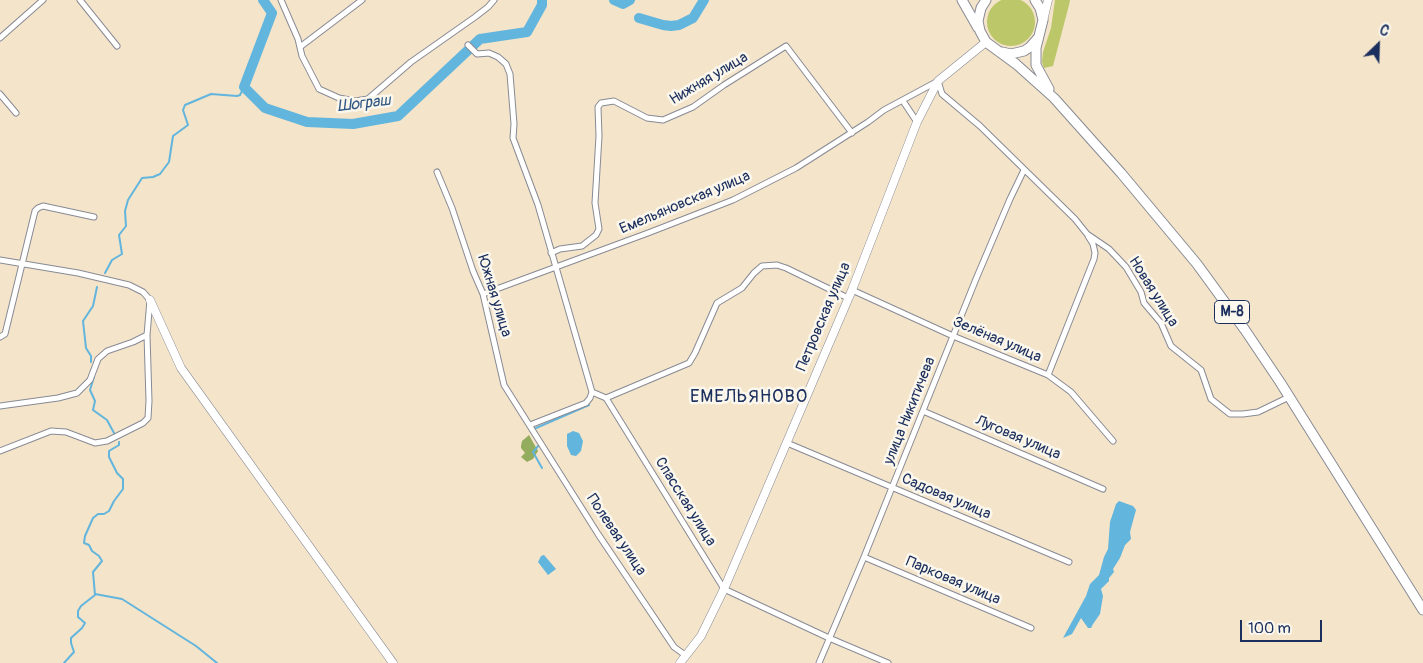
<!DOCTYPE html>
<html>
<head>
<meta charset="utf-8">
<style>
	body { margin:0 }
	#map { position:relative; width:1423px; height:663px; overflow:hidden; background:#f4e4ca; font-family:Pangolin,sans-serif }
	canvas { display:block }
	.north { position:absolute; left:1353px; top:20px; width:50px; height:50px; -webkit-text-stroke:4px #fbf7ec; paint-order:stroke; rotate:24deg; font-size:14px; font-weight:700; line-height:20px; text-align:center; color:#1b2f5e }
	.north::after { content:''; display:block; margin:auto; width:18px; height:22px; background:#1b2f5e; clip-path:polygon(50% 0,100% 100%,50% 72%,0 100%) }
	.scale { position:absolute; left:1240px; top:620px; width:82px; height:22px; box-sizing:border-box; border:2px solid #1b2f5e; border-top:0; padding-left:6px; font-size:15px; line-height:18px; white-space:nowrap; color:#1b2f5e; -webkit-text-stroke:4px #fbf7ec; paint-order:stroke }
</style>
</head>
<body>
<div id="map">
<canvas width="1423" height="663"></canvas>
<div class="north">С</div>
<div class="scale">100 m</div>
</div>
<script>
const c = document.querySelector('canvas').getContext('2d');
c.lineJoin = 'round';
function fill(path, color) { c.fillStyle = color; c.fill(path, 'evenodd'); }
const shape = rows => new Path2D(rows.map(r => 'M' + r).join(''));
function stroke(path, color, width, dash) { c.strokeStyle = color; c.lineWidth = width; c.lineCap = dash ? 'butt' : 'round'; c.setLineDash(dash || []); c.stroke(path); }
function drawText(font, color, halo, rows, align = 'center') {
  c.font = font + ' Pangolin,sans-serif'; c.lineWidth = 5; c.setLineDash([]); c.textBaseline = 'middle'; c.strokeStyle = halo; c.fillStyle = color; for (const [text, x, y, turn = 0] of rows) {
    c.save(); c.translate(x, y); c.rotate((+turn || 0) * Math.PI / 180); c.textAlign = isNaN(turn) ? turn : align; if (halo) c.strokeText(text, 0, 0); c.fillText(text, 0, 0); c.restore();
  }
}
const green = shape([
	'987 22a24 24 0 1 1 48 0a24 24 0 1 1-48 0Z',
	[1055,0,1070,0,1069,5,1053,66,1044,68,1042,62,1043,52,1051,28]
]);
const forest = shape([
	[529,435,538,451,533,459,527,462,521,457,525,453,521,448,521,446,522,441]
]);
const water = shape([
	[573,431,579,433,583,441,581,451,576,456,571,455,567,446,567,434],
	[1119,501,1133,506,1136,510,1130,532,1131,539,1125,545,1120,558,1113,569,1114,572,1109,578,1109,581,1101,589,1103,596,1100,614,1093,624,1091,628,1088,628,1081,618,1072,634,1063,638,1086,596,1090,584,1099,575,1104,557,1108,549,1110,522,1116,504],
	[544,555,556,569,548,575,538,562,541,556]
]);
const stream = shape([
	[105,273,112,260,122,254,119,235,126,226,125,211,128,200,142,178,153,177,160,174,169,162,173,136,188,125,183,110,185,105,211,94,237,96,240,95,244,87],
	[91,362,91,356,86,348,83,321,93,306,97,287],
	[94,377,90,390,95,401,93,410,107,420,114,433],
	[536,428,589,405],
	[539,445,533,452,542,468],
	[95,594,122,599,196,646,217,663],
	[64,663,74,652,71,643,71,638,82,628,85,623,78,617,78,611,81,606,95,595,93,572,102,561,99,556,92,551,89,545,84,543,85,536,93,518,98,514,104,514,109,511,114,501,123,489,123,479,117,473,109,457,109,451,119,445,119,442]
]);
const river = shape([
	[263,0,272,13,244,87,265,108,307,122,353,124,398,116,480,39,527,32,542,5,542,0],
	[614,0,623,4,630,0],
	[639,18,663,25,671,26,679,25,693,18,704,0]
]);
const street = shape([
	[80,0,117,46],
	[281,0,298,39,302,56,319,89,339,98,355,101,368,99,411,62,475,17,488,7,494,0],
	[0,38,43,0],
	[468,45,477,54,489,53,498,57,506,64,510,74,514,124,513,138,538,205,592,392,606,398,724,589,829,638,888,663],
	[300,47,362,0],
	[0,94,16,113],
	[903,101,917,122],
	[437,172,452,208,473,271,483,294,504,385,598,534,674,647,685,655],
	[551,253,560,249,582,246,596,235,599,229,595,203,599,136,598,107,601,103,614,101,647,118,663,120,693,107,724,85,786,46,852,133],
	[0,260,78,273,129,285,143,292,150,300,147,335,149,401,148,418,143,423,107,441,95,443,66,432,51,431,0,451],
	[852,290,953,336,1048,375,1071,392,1113,441],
	[483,294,648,233,733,200,796,168,868,122,884,110,938,81,942,94,980,126,1075,219,1087,234,1109,249,1126,267,1141,292,1144,303,1161,323,1171,346,1201,370,1211,399,1230,414,1243,414,1258,412,1289,397],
	[0,337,5,334,35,211,38,208,43,206,94,217],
	[1048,375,1094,259,1095,253,1093,244,1088,236],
	[606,398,689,363,695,353,717,303,742,288,754,273,762,266,777,265,786,268,848,298],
	[0,406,58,398,77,393,90,380,98,359,107,351,133,342,147,335],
	[923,411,1103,489],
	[530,425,586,403,590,398,592,392],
	[787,443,1069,562],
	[864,557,1031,628],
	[819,663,864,557,976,279,1010,199,1024,170]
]);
const secondary = shape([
	[1043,21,1048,0],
	[150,300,181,368,393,663],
	[680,663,701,636,724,589,852,290,917,122,938,81,986,42]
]);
const primary = shape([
	[962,0,978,28],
	[986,0,981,8,978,21,980,31,986,42,1016,64,1054,98,1121,173,1197,264,1245,330,1280,382,1423,610],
	[1035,0,1040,8,1043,20,1036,48,1036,65,1049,89],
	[1002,52,1011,54,1024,51,1030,47,1038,38]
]);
const shields = [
	[1232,312,35]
];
const shieldNames = [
	["М-8",1232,312]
];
const streetNames = [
	["Нижняя улица",709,79,-31],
	["Емельяновская улица",685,203,-23],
	["Новая улица",1153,292,58],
	["Южная улица",494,296,73],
	["Петровская улица",824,317,-67],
	["Зелёная улица",997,340,23],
	["улица Никитичева",910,411,-68],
	["Луговая улица",1018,438,23],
	["Садовая улица",946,497,23],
	["Спасская улица",685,502,58],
	["Полевая улица",616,535,56],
	["Парковая улица",953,581,23]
];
const waterNames = [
	["Шограш",364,104,-7]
];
const quarterNames = [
	["ЕМЕЛЬЯНОВО",749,397]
];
fill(green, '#bbc769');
fill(forest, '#94ac5d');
fill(water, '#62b5dd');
stroke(stream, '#62b5dd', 2);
stroke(river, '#62b5dd', 10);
stroke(street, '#888a94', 7);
stroke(secondary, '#888a94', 9);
stroke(primary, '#888a94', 11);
stroke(street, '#fff', 5);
stroke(secondary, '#fff', 8);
stroke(primary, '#fff', 9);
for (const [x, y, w] of shields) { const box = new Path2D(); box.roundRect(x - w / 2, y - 11.5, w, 23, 4); c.fillStyle = '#fbf7ec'; c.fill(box); stroke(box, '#1b2f5e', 1); }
drawText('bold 14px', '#1b2f5e', null, shieldNames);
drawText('15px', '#1b2f5e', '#fbf7ec', streetNames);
drawText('italic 16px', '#305784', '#fbf7ec', waterNames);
c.letterSpacing = '1px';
drawText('18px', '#1b2f5e', '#fbf7ec', quarterNames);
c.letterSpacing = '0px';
</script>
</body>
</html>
